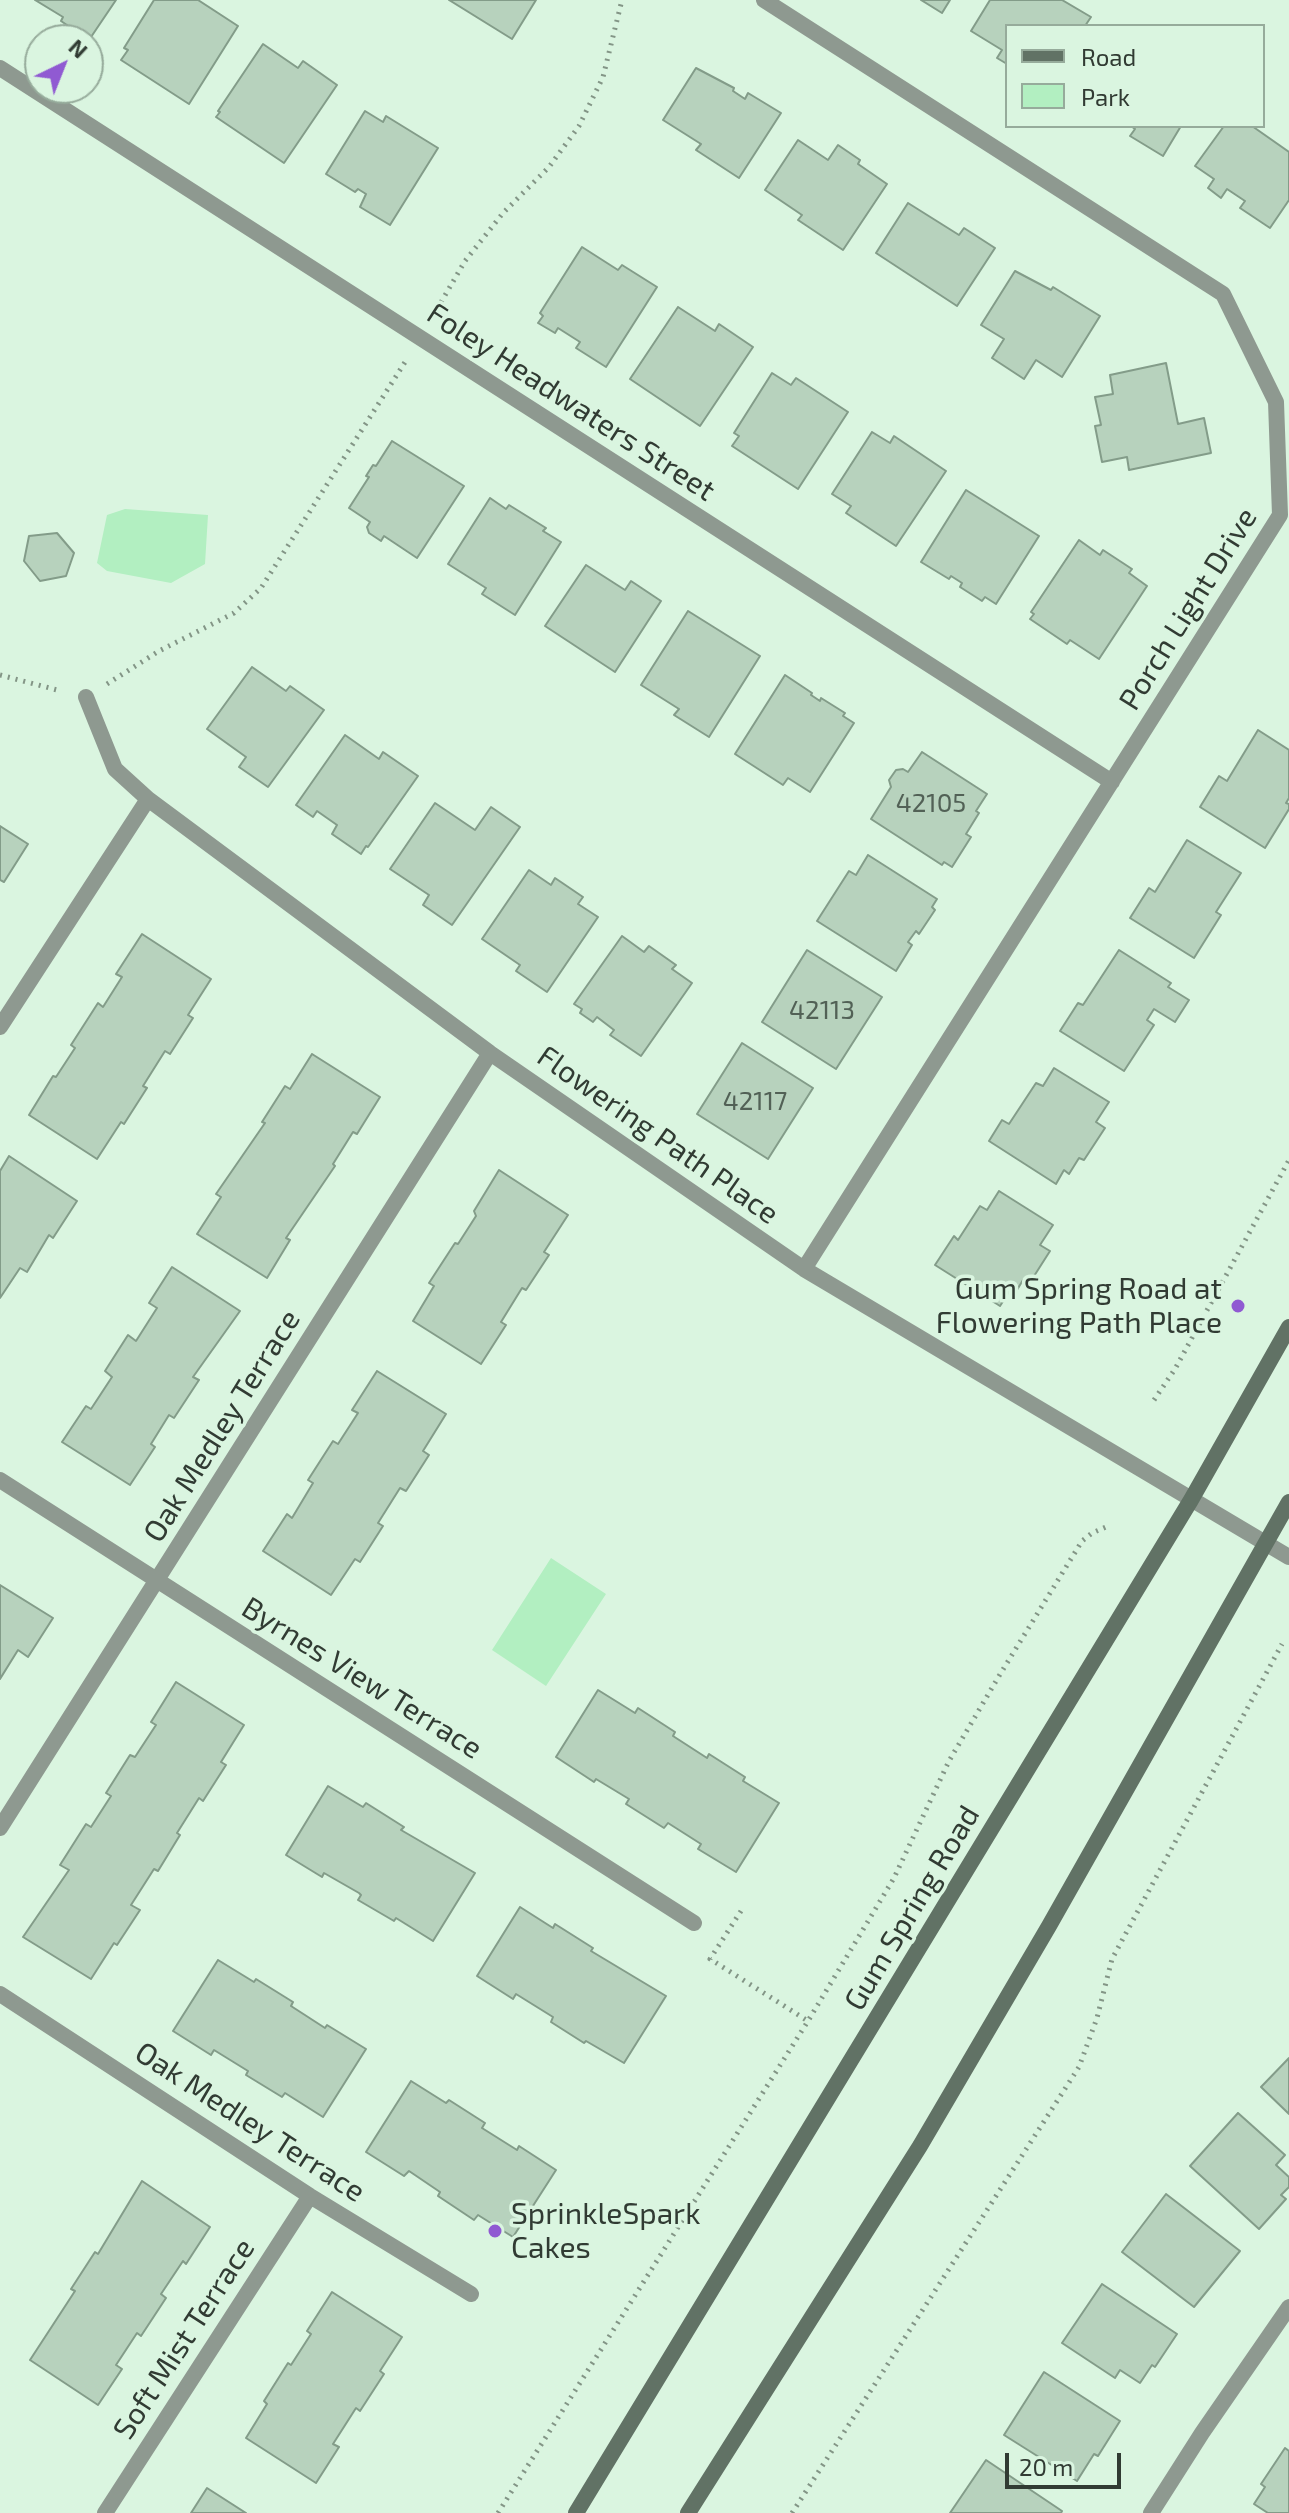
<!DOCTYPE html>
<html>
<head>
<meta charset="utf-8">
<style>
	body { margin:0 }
	#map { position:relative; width:1289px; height:2513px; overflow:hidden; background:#daf5e0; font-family:"Exo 2",sans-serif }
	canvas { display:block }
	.legend { position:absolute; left:1005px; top:24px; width:260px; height:104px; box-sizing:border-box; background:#daf5e0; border:2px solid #96ab9b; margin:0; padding:10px 14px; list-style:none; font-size:24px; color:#313b33 }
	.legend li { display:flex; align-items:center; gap:16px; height:40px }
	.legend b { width:40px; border:2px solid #96ab9b }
	.north { position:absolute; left:24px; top:24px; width:80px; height:80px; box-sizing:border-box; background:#daf5e0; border:2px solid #96ab9b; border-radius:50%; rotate:43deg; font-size:22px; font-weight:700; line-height:32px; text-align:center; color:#313b33 }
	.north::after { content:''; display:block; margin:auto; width:28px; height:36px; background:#905ad2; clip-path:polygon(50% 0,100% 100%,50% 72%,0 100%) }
	.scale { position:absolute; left:1005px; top:2453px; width:116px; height:36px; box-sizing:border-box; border:4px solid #313b33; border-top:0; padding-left:10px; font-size:24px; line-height:28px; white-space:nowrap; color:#313b33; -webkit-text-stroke:6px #daf5e0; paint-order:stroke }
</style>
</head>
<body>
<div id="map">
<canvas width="1289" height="2513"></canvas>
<ul class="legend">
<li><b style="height:10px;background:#617265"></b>Road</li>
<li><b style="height:22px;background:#b2efc1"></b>Park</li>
</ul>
<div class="north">N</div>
<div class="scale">20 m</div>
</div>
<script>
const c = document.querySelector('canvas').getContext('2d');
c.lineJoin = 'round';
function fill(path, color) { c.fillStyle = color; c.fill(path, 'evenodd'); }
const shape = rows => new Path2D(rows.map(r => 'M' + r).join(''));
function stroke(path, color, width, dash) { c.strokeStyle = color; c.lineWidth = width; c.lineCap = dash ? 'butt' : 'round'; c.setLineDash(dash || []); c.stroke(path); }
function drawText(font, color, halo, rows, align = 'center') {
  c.font = font + ' "Exo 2",sans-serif'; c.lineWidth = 7; c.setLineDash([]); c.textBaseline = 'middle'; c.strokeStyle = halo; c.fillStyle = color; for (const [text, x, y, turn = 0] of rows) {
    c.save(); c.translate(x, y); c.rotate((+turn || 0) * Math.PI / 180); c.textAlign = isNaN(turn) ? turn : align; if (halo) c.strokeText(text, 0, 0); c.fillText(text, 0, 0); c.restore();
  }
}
const green = shape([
	[125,509,208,515,205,564,171,583,107,571,97,563,107,515],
	[551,1558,606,1594,546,1686,492,1650]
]);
const building = shape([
	[35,0,116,0,89,40,61,21,63,17,35,0],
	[154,0,198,0,238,26,189,104,121,60,128,50,124,48,154,0],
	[449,0,536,0,512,39,449,0],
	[921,0,950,0,942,13,921,0],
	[990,0,1062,0,1091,17,1085,26,1007,26,1007,64,997,58,1002,50,971,31,990,0],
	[263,44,298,68,303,61,337,85,284,163,216,117,220,112,218,111,263,44],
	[696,68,734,88,733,91,745,99,748,93,781,113,739,178,696,150,701,144,663,120,696,68],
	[365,111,383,122,386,116,438,148,390,225,360,207,366,194,358,189,355,192,326,174,365,111],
	[1131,126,1181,126,1163,156,1130,136,1135,129,1131,126],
	[1224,126,1252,126,1289,152,1289,200,1270,228,1240,208,1245,201,1227,189,1221,198,1208,188,1214,179,1195,166,1224,126],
	[798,140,828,160,838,145,860,160,858,164,887,184,843,250,798,220,802,215,765,190,798,140],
	[908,203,959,235,964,228,995,248,957,306,876,253,908,203],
	[582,247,618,270,622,265,657,287,606,367,576,348,580,342,558,328,555,333,538,323,543,316,540,313,582,247],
	[1015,271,1051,290,1053,287,1100,316,1062,377,1036,360,1024,379,992,358,1004,339,981,325,1015,271],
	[678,307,715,331,719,324,753,347,700,426,630,379,678,307],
	[1166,363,1178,424,1204,418,1211,453,1129,470,1127,457,1102,462,1095,426,1101,425,1095,397,1113,394,1110,375,1166,363],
	[772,373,791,385,796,378,848,412,798,489,732,446,739,436,734,433,772,373],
	[872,432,890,443,894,436,946,471,896,546,846,513,851,506,832,494,872,432],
	[392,441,464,486,417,558,384,536,381,541,369,533,367,527,370,522,349,508,369,477,366,476,373,465,376,466,392,441],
	[966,490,1039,536,996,604,985,597,982,601,960,587,962,583,951,576,949,579,921,562,966,490],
	[490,498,506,509,509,505,546,528,543,531,561,542,515,615,482,594,486,588,448,564,490,498],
	[57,533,74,553,66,576,40,581,24,561,29,536,57,533],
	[1079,540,1100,555,1103,550,1132,569,1129,573,1147,586,1099,659,1070,640,1067,644,1030,619,1034,614,1031,612,1079,540],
	[586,565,625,590,631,581,661,601,615,672,545,626,586,565],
	[688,611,760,656,709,737,674,715,679,709,641,685,688,611],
	[252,667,286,691,290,686,324,710,268,787,239,767,246,757,207,729,252,667],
	[785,675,812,693,811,695,820,701,821,698,845,713,843,716,854,723,810,792,788,778,783,785,735,754,785,675],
	[1258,730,1289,750,1289,798,1286,803,1289,804,1289,809,1265,848,1200,807,1219,776,1227,781,1258,730],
	[345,735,379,759,383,752,418,776,368,847,366,846,361,854,332,834,337,825,317,811,313,817,296,805,345,735],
	[922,752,987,794,976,811,979,813,966,834,971,837,952,867,944,862,942,865,871,819,891,787,889,780,896,770,903,769,908,772,922,752],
	[435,803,475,830,491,807,520,827,452,925,423,905,429,895,390,869,435,803],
	[0,826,28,844,4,882,0,880,0,826],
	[1187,840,1241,873,1216,912,1221,915,1194,958,1130,918,1149,888,1155,892,1187,840],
	[868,855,937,899,932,907,935,910,919,934,916,931,908,942,912,945,896,971,817,921,849,871,856,875,868,855],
	[529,870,551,885,555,878,583,897,578,904,598,917,547,992,516,971,520,965,482,939,529,870],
	[142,934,211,979,188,1015,193,1018,170,1054,165,1051,143,1086,147,1088,124,1124,121,1122,97,1159,29,1115,53,1076,56,1077,75,1048,71,1045,98,1003,103,1007,122,977,116,974,142,934],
	[622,936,644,952,649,946,676,965,672,969,692,983,641,1056,610,1035,614,1030,597,1017,593,1022,580,1013,582,1009,574,1004,622,936],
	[807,950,882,997,836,1069,762,1022,807,950],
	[1119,950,1171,983,1168,987,1189,1000,1175,1022,1154,1009,1147,1020,1154,1025,1124,1071,1060,1031,1078,1003,1083,1005,1119,950],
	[742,1043,813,1088,768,1159,697,1114,742,1043],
	[312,1054,380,1097,357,1134,353,1132,333,1164,335,1166,286,1238,290,1240,267,1278,197,1234,221,1197,216,1194,265,1123,262,1122,285,1086,290,1089,312,1054],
	[1054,1068,1109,1102,1096,1122,1105,1128,1084,1160,1079,1158,1069,1174,1064,1170,1056,1184,989,1141,1002,1120,1009,1124,1036,1083,1043,1086,1054,1068],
	[9,1156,77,1201,53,1238,49,1235,27,1272,20,1268,0,1298,0,1171,9,1156],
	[499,1170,568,1215,544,1252,549,1255,526,1290,522,1288,501,1322,506,1325,481,1364,413,1321,434,1286,429,1283,455,1243,458,1244,476,1216,474,1211,499,1170],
	[999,1191,1053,1225,1040,1245,1050,1251,1029,1284,1023,1280,1014,1295,1009,1292,1000,1306,935,1265,954,1236,958,1240,980,1206,987,1210,999,1191],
	[172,1267,240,1311,193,1377,199,1380,174,1418,169,1415,151,1444,155,1447,130,1485,62,1442,86,1406,91,1409,112,1377,105,1371,128,1335,136,1341,157,1308,149,1303,172,1267],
	[377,1371,446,1414,423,1451,429,1455,406,1491,400,1488,378,1523,383,1526,360,1562,355,1559,331,1595,263,1551,287,1514,292,1518,313,1483,308,1480,333,1441,338,1444,358,1413,352,1410,377,1371],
	[0,1585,53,1618,28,1657,18,1650,0,1679,0,1585],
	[176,1682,244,1725,221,1762,226,1765,203,1801,199,1798,177,1833,180,1835,158,1871,154,1869,131,1905,140,1910,117,1945,114,1943,91,1979,23,1937,69,1870,60,1865,86,1824,91,1827,111,1796,106,1793,130,1755,135,1757,156,1725,151,1722,176,1682],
	[598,1690,635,1713,638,1708,675,1732,673,1736,707,1758,709,1754,745,1777,743,1781,779,1803,736,1872,698,1849,701,1844,668,1823,664,1828,626,1804,629,1799,596,1779,594,1782,556,1757,598,1690],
	[328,1786,363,1807,366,1803,404,1827,401,1830,475,1873,433,1941,396,1918,394,1921,358,1900,361,1895,359,1893,324,1873,322,1877,286,1855,328,1786],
	[520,1907,553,1928,555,1924,593,1948,591,1951,666,1996,624,2063,586,2041,584,2043,551,2022,553,2017,516,1994,513,1999,477,1976,520,1907],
	[218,1960,254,1982,256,1979,293,2002,291,2006,325,2028,327,2025,366,2049,323,2117,285,2093,282,2097,246,2075,248,2071,214,2050,211,2055,173,2031,218,1960],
	[1289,2058,1289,2114,1261,2087,1289,2058],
	[411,2081,446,2103,449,2100,485,2123,482,2128,517,2150,519,2146,556,2170,513,2237,478,2215,474,2220,438,2196,440,2192,409,2171,404,2176,366,2152,411,2081],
	[1238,2113,1285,2155,1276,2165,1289,2177,1289,2187,1281,2195,1286,2199,1259,2229,1190,2166,1238,2113],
	[142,2181,210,2227,186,2264,183,2261,161,2294,166,2298,141,2336,137,2333,116,2365,122,2369,98,2405,30,2360,75,2291,71,2289,95,2252,98,2254,142,2181],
	[1166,2194,1240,2251,1194,2307,1122,2252,1166,2194],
	[1102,2284,1177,2334,1155,2367,1152,2365,1140,2383,1120,2370,1115,2378,1062,2343,1102,2284],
	[332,2292,402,2337,380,2371,384,2374,360,2411,356,2408,333,2444,339,2447,316,2483,246,2438,267,2404,264,2401,288,2363,291,2365,311,2334,307,2331,332,2292],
	[1044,2372,1120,2421,1098,2456,1094,2454,1077,2481,1004,2435,1044,2372],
	[1285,2448,1289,2451,1289,2513,1268,2513,1254,2504,1265,2487,1261,2484,1285,2448],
	[986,2460,1062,2511,1061,2513,950,2513,986,2460],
	[207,2488,246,2513,191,2513,207,2488]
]);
const path = shape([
	[433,316,465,261,503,213,549,167,579,126,603,77,622,0],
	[0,675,61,691],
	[107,684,159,651,234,613,261,588,407,359],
	[1154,1400,1175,1369,1289,1160],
	[741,1911,710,1959,808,2021],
	[498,2513,808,2021,894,1878,949,1761,999,1676,1082,1541,1092,1533,1106,1527],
	[792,2513,1079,2067,1097,2018,1112,1959,1282,1644]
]);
const street = shape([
	[764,0,1223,294,1276,402,1280,515,804,1269],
	[0,68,1112,782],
	[86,697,115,769,148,799,490,1053,804,1269,1289,1557],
	[0,1027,148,799],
	[0,1480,694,1923],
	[0,1828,490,1053],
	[0,1994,310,2196,471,2294],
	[105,2513,310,2196],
	[1151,2513,1202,2433,1289,2307]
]);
const secondary = shape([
	[576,2513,1191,1500,1289,1327],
	[688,2513,920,2146,1049,1926,1289,1502]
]);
const markers = [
	[1238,1306,8,"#905ad2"],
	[495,2231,8,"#905ad2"]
];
const numberNames = [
	["42105",931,803],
	["42113",822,1010],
	["42117",755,1101]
];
const streetNames = [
	["Foley Headwaters Street",571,402,33],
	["Porch Light Drive",1188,609,-58],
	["Flowering Path Place",658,1135,35],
	["Oak Medley Terrace",222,1426,-58],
	["Byrnes View Terrace",362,1678,32],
	["Gum Spring Road",912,1908,-59],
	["Oak Medley Terrace",250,2122,33],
	["Soft Mist Terrace",184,2339,-57]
];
const poiNames = [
	["Gum Spring Road at",1222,1289],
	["Flowering Path Place",1222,1323],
	["SprinkleSpark",511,2214,"left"],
	["Cakes",511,2248,"left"]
];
fill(green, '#b2efc1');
fill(building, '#b7d2bd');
stroke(building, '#839c89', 2);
stroke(path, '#839586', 5, [2, 6]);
stroke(street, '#8e9990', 16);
stroke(secondary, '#617265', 16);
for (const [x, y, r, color] of markers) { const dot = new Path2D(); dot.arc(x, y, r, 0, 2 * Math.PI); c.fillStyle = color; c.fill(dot); stroke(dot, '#daf5e0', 3); }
drawText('26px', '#526156', null, numberNames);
drawText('30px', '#313b33', '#daf5e0', streetNames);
drawText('30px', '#313b33', '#daf5e0', poiNames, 'right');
</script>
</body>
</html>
